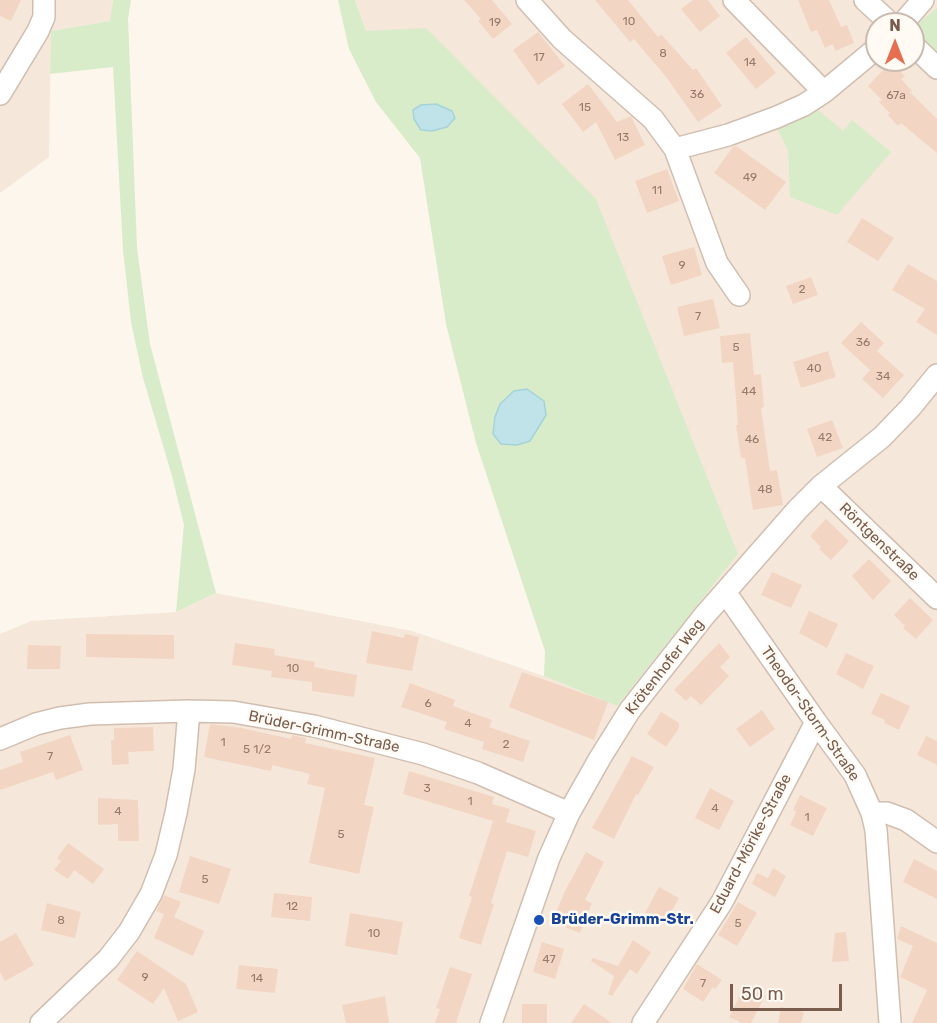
<!DOCTYPE html>
<html>
<head>
<meta charset="utf-8">
<style>
	body { margin:0 }
	#map { position:relative; width:937px; height:1023px; overflow:hidden; background:#fdf6ec; font-family:Rubik,sans-serif }
	canvas { display:block }
	.north { position:absolute; left:865px; top:12px; width:60px; height:60px; box-sizing:border-box; background:#fffaf3; border:2px solid #cabbb1; border-radius:50%; rotate:0deg; font-size:16px; font-weight:700; line-height:24px; text-align:center; color:#7a5c4d }
	.north::after { content:''; display:block; margin:auto; width:21px; height:27px; background:#e76f51; clip-path:polygon(50% 0,100% 100%,50% 72%,0 100%) }
	.scale { position:absolute; left:730px; top:984px; width:112px; height:27px; box-sizing:border-box; border:3px solid #7a5c4d; border-top:0; padding-left:8px; font-size:18px; line-height:21px; white-space:nowrap; color:#7a5c4d; -webkit-text-stroke:4px #fffaf3; paint-order:stroke }
</style>
</head>
<body>
<div id="map">
<canvas width="937" height="1023"></canvas>
<div class="north">N</div>
<div class="scale">50 m</div>
</div>
<script>
const c = document.querySelector('canvas').getContext('2d');
c.lineJoin = 'round';
function fill(path, color) { c.fillStyle = color; c.fill(path, 'evenodd'); }
const shape = rows => new Path2D(rows.map(r => 'M' + r).join(''));
function stroke(path, color, width, dash) { c.strokeStyle = color; c.lineWidth = width; c.lineCap = dash ? 'butt' : 'round'; c.setLineDash(dash || []); c.stroke(path); }
function drawText(font, color, halo, rows, align = 'center') {
  c.font = font + ' Rubik,sans-serif'; c.lineWidth = 5; c.setLineDash([]); c.textBaseline = 'middle'; c.strokeStyle = halo; c.fillStyle = color; for (const [text, x, y, turn = 0] of rows) {
    c.save(); c.translate(x, y); c.rotate((+turn || 0) * Math.PI / 180); c.textAlign = isNaN(turn) ? turn : align; if (halo) c.strokeText(text, 0, 0); c.fillText(text, 0, 0); c.restore();
  }
}
const residential = shape([
	[0,0,113,0,111,21,51,31,49,157,0,193],
	[355,0,937,0,937,1023,0,1023,0,634,31,621,176,612,216,593,412,631,544,676,617,706,738,554,366,31],
	[877,24,913,24,913,60,877,60]
]);
const green = shape([
	[113,0,131,0,128,19,137,248,150,344,216,593,176,612,184,525,172,476,143,378,131,322,123,250,113,67,50,74,51,31,110,21],
	[338,0,355,0,366,31,426,28,596,199,738,554,617,706,544,676,545,651,476,443,446,324,420,158,376,102,349,49],
	[937,8,937,54,919,38,919,23],
	[817,109,843,131,852,120,891,152,837,215,790,197,788,150,777,128]
]);
const water = shape([
	[436,104,452,111,455,118,447,127,432,131,421,130,414,119,413,110,421,105,436,104],
	[527,389,544,401,546,415,530,441,517,445,501,444,493,434,495,417,500,404,514,391,527,389]
]);
const building = shape([
	[0,0,21,0,11,21,0,16],
	[464,0,492,0,512,24,493,39,478,21,481,19],
	[595,0,628,0,658,37,661,34,693,70,696,68,722,106,698,122,667,78,634,39,630,42],
	[693,0,708,0,720,16,700,32,681,9],
	[798,0,829,0,841,27,847,25,854,43,835,51,833,44,825,48,817,30,811,32],
	[538,32,565,66,538,85,513,50],
	[746,37,776,73,756,89,726,53],
	[891,62,905,76,901,79,912,91,910,92,937,119,937,153,901,123,898,126,888,115,890,113,879,102,882,100,868,86],
	[588,84,617,122,631,116,645,145,615,160,596,122,583,132,562,104],
	[736,146,786,182,765,210,714,173,733,147],
	[667,169,679,201,647,213,635,181],
	[862,218,894,238,878,261,847,242],
	[694,247,702,275,671,285,662,256],
	[908,264,937,281,937,335,916,322,925,309,892,290],
	[811,277,818,295,793,304,786,286],
	[713,299,720,328,684,336,677,307],
	[861,322,884,343,877,351,904,375,883,398,862,379,870,370,841,343],
	[750,333,754,375,761,374,764,407,761,408,770,471,777,470,783,505,753,510,745,458,741,458,736,425,738,425,733,362,722,363,720,336],
	[828,351,836,377,801,388,793,362],
	[832,420,843,448,817,457,807,429],
	[826,519,849,541,831,560,819,549,821,547,810,536],
	[869,559,891,581,873,600,852,576],
	[772,572,802,585,791,608,761,595],
	[910,598,933,620,916,639,903,628,905,626,894,615],
	[809,611,838,624,827,648,799,633],
	[372,631,404,638,405,634,419,637,412,671,366,663],
	[86,634,174,635,174,659,86,657],
	[235,643,275,649,274,655,315,662,314,667,357,675,354,697,312,691,312,682,271,677,272,671,232,665],
	[719,643,730,657,720,667,729,676,701,705,691,696,686,701,674,690],
	[28,645,61,646,60,669,27,669],
	[846,653,874,666,863,689,836,674],
	[522,672,608,702,594,740,509,707],
	[410,683,455,700,453,706,492,720,489,727,530,741,523,762,482,749,484,742,444,729,447,722,401,707],
	[881,693,910,706,899,730,884,723,885,720,871,714],
	[762,710,775,729,750,747,736,729],
	[661,712,679,723,679,728,666,747,647,734],
	[210,724,242,728,291,739,292,735,306,738,305,743,375,758,364,805,374,807,359,874,309,863,325,788,307,784,310,774,272,765,271,771,204,757],
	[153,727,154,751,128,752,129,764,112,765,111,740,114,740,114,728],
	[70,735,83,770,56,780,53,772,0,790,0,770,23,762,20,752],
	[926,736,937,741,937,765,917,755],
	[632,756,654,767,638,795,636,794,614,839,592,828],
	[409,771,494,797,492,804,510,809,506,822,536,831,528,857,507,851,491,903,494,904,481,945,459,938,472,897,469,896,493,821,403,794],
	[710,788,734,801,719,830,695,818],
	[800,795,827,808,813,836,790,825,796,812,793,810],
	[98,798,138,800,139,841,118,841,118,824,98,825],
	[68,843,104,869,93,884,74,870,68,879,54,870,61,861,57,858],
	[586,852,604,862,585,900,592,903,580,933,552,922,565,891],
	[190,856,231,869,219,904,179,892],
	[914,859,937,871,937,899,903,882],
	[773,868,786,876,775,897,752,884,757,873,768,878],
	[659,887,679,898,665,924,645,913],
	[274,893,312,897,310,921,271,917],
	[164,895,181,902,174,917,204,931,193,956,154,938,164,914,156,911],
	[738,902,757,913,737,946,718,935],
	[47,903,81,912,75,938,41,930],
	[350,913,403,922,397,955,345,946],
	[901,926,937,943,937,1023,912,1023,927,990,900,977,913,946,897,939],
	[846,932,849,961,832,962,835,933],
	[16,933,34,965,5,981,0,972,0,942],
	[633,940,651,952,637,974,630,969,612,996,608,994,614,976,591,961,593,958,618,966],
	[542,942,564,949,555,979,533,972],
	[137,951,186,984,198,1012,178,1021,164,988,153,1004,117,980],
	[697,964,722,980,715,989,713,987,703,1002,683,989],
	[239,965,278,969,275,993,236,989],
	[450,967,472,974,456,1023,435,1023,440,1009,436,1008],
	[751,988,765,996,751,1023,742,1023,729,1017,741,994,747,996],
	[385,996,389,1023,346,1023,342,1005],
	[522,1004,547,1004,547,1023,522,1023],
	[584,1004,612,1023,571,1023],
	[781,1007,804,1012,801,1023,778,1023]
]);
const minor = shape([
	[527,0,562,39,653,119,675,149,717,263,739,295],
	[734,0,824,92],
	[865,0,891,24],
	[902,24,923,0],
	[913,45,937,68],
	[0,94,38,31,44,17,44,0],
	[675,149,728,135,777,117,804,105,824,92,877,48],
	[821,486,937,598],
	[725,592,816,722,855,775,872,813,876,830,890,1023],
	[0,739,36,724,60,718,90,714,189,711,233,712,314,726,423,754,478,773,569,813],
	[872,813,887,813,906,820,937,842],
	[41,1023,108,959,129,932,151,894,166,855,176,813,184,769,189,711],
	[491,1023,549,858,569,813,600,758,630,710,704,616,798,509,821,486,882,437,910,408,937,375],
	[643,1023,722,902,816,722]
]);
const markers = [
	[539,920,6,"#1a4fb4"]
];
const numberNames = [
	["10",629,22],
	["19",495,23],
	["8",663,54],
	["17",539,58],
	["14",750,63],
	["36",697,95],
	["67a",896,96],
	["15",585,108],
	["13",623,138],
	["49",750,178],
	["11",657,191],
	["9",682,266],
	["2",802,290],
	["7",698,317],
	["36",863,343],
	["5",736,348],
	["40",814,369],
	["34",883,377],
	["44",749,392],
	["42",825,438],
	["46",752,440],
	["48",765,490],
	["10",293,669],
	["6",428,704],
	["4",468,724],
	["1",223,743],
	["2",506,745],
	["5 1/2",257,750],
	["7",50,757],
	["3",427,789],
	["1",470,802],
	["4",715,809],
	["4",118,812],
	["1",807,818],
	["5",341,835],
	["5",205,880],
	["12",292,907],
	["8",61,921],
	["5",738,924],
	["10",374,934],
	["47",549,960],
	["9",145,978],
	["14",257,979],
	["7",703,984]
];
const streetNames = [
	["Röntgenstraße",879,542,44],
	["Krötenhofer Weg",665,667,-52],
	["Theodor-Storm-Straße",810,714,55],
	["Brüder-Grimm-Straße",324,732,12],
	["Eduard-Mörike-Straße",751,844,-62]
];
const transitNames = [
	["Brüder-Grimm-Str.",551,920]
];
fill(residential, '#f5e8da');
fill(green, '#d8ecc9');
fill(water, '#bfe3e8');
stroke(water, '#a5d3da', 1.5);
fill(building, '#f3d5c3');
stroke(minor, '#d1beb0', 24);
stroke(minor, '#fff', 21);
for (const [x, y, r, color] of markers) { const dot = new Path2D(); dot.arc(x, y, r, 0, 2 * Math.PI); c.fillStyle = color; c.fill(dot); stroke(dot, '#fffaf3', 2); }
drawText('12px', '#987a6a', null, numberNames);
drawText('15px', '#7a5c4d', '#fffaf3', streetNames);
drawText('bold 15px', '#164399', '#fffaf3', transitNames, 'left');
</script>
</body>
</html>
